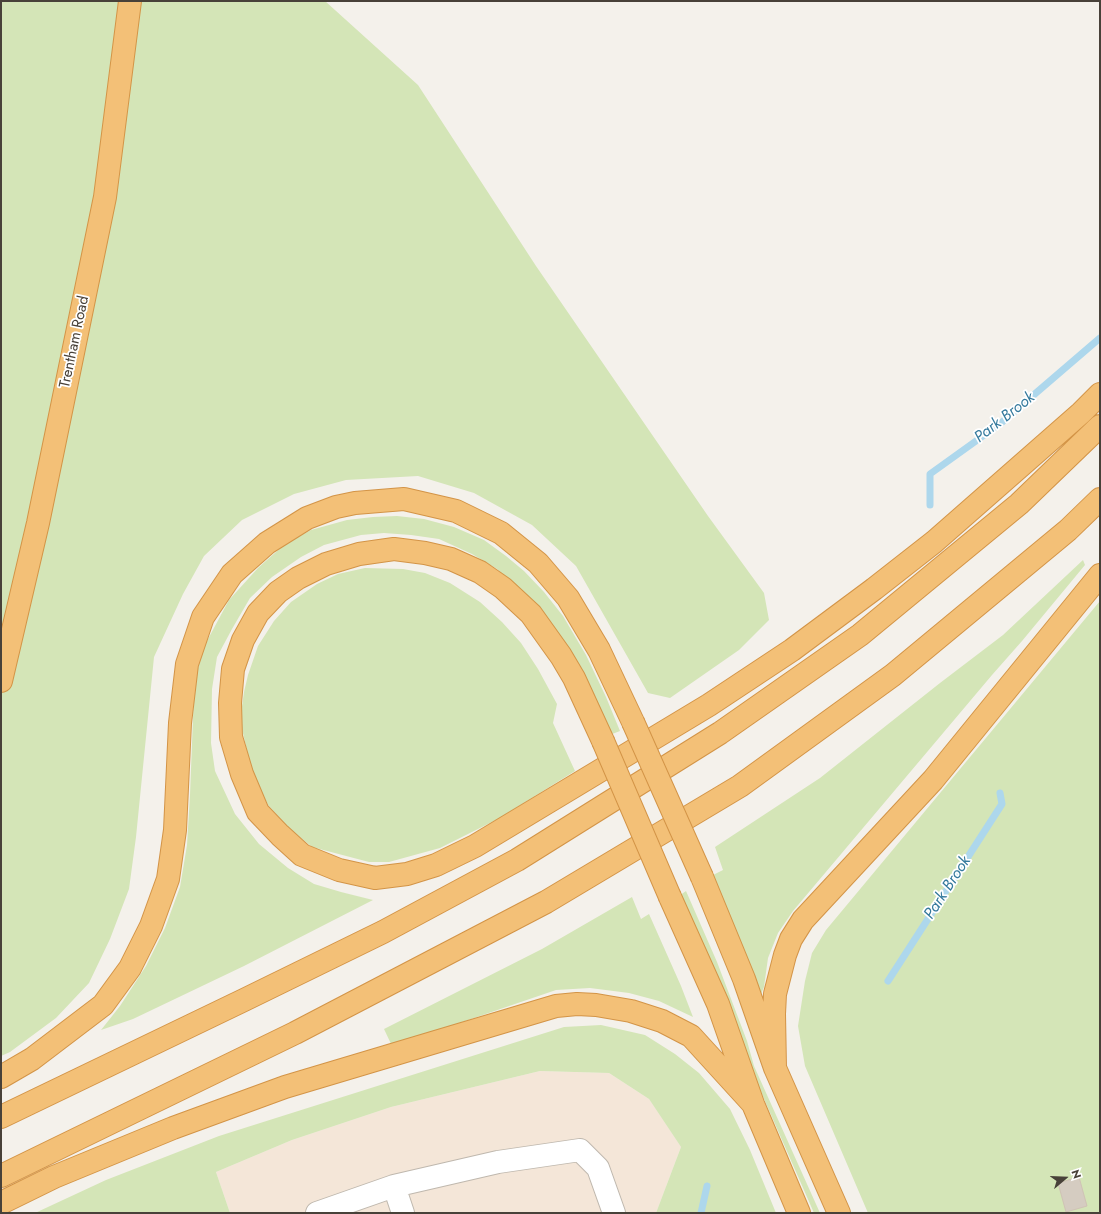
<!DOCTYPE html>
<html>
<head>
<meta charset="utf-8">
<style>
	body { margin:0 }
	#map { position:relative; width:1101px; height:1214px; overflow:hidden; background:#f4f1eb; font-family:Jost,sans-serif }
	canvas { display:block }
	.frame { position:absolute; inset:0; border:2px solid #484139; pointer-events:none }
	.north { position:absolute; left:1045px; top:1158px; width:40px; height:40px; -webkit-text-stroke:3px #fff; paint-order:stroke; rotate:71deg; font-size:11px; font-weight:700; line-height:16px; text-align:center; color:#484139 }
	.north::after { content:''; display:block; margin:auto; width:14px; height:18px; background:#484139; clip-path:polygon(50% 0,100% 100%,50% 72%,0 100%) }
</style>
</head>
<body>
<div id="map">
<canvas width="1101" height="1214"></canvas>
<div class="frame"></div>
<div class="north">N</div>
</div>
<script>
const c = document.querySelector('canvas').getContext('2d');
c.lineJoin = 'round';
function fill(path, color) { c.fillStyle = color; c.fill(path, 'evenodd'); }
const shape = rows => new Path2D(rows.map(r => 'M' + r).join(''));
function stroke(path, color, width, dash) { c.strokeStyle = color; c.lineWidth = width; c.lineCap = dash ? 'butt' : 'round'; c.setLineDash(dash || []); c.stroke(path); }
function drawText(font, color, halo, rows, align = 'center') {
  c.font = font + ' Jost,sans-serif'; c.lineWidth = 3.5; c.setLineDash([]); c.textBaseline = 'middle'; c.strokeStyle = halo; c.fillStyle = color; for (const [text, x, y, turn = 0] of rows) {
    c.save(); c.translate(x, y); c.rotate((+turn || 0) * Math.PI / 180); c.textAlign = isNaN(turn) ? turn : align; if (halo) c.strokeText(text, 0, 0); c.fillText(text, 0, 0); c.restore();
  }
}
const commercial = shape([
	[540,1071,609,1073,649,1099,681,1147,656,1213,230,1213,216,1172,292,1140,391,1107]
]);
const green = shape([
	[1,1,325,1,418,85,536,266,708,516,764,593,769,620,739,650,670,698,648,693,576,566,532,525,474,493,418,476,346,480,294,494,242,520,204,556,183,594,154,657,136,837,129,889,110,939,89,983,56,1018,10,1052,1,1056],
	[397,516,424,519,454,527,484,540,506,556,524,571,544,592,563,616,586,655,606,697,620,731,607,736,529,600,497,569,472,554,439,539,411,535,384,533,361,535,324,545,301,557,272,577,250,598,232,629,217,657,212,689,211,743,215,771,235,814,259,844,288,868,314,884,341,892,373,900,244,966,133,1019,101,1030,120,1006,146,966,165,928,180,887,187,845,190,795,194,691,201,652,229,600,258,568,285,544,311,530,347,520,373,517],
	[1083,560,1085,565,1022,641,992,675,793,911,778,933,768,958,764,987,761,994,713,875,723,870,715,847,820,778,940,683,1003,635],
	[365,568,403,569,425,573,450,583,480,602,502,622,521,643,538,669,557,704,553,723,575,771,498,819,440,848,389,862,369,862,312,847,290,829,268,805,258,785,249,760,240,720,244,692,248,675,258,646,274,621,291,602,317,584,338,574],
	[1100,601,1100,1145,1099,1148,1100,1148,1100,1213,868,1213,805,1066,798,1026,805,981,812,953,826,930],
	[686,891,717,962,747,1041,754,1066,820,1213,814,1213,676,898],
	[632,897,641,919,649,914,681,986,693,1017,659,1001,629,993,590,988,556,990,392,1046,384,1029,542,949],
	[601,1025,645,1035,675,1054,699,1073,730,1109,750,1150,776,1213,656,1213,681,1147,649,1099,609,1073,540,1071,391,1107,292,1140,216,1172,230,1213,35,1213,106,1180,219,1136,564,1027]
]);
const stream = shape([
	[930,505,930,474,1001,423,1100,338],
	[888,981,1002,804,1000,793],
	[701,1213,707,1186]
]);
const building = shape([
	[1079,1177,1087,1206,1066,1212,1058,1183,1079,1177]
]);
const minor = shape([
	[394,1186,403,1213],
	[317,1213,394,1186,498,1162,580,1150,598,1168,614,1213]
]);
const highway = shape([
	[1,681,38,523,105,197,130,1],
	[603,741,574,678,561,656,531,614,503,588,480,572,451,559,425,553,394,549,359,554,326,564,298,578,278,592,258,613,243,640,233,669,230,703,231,737,242,774,258,812,280,835,302,855,339,870,375,878,407,874,436,865,475,846,709,705,792,650,874,589,934,542,1081,413,1100,394],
	[702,877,744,979,775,1068,839,1213],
	[670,897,718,1004,753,1104,799,1213],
	[775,1068,774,1014,775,994,785,955,791,939,803,920,933,780,1100,575],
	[1,1077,32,1059,103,1005,130,968,151,926,168,879,175,830,180,723,187,664,203,617,232,574,267,543,307,518,336,507,355,503,404,499,456,511,501,533,538,563,568,598,599,650,633,722],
	[1,1117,244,1000,383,932,517,860,720,733,860,635,1019,504,1100,426],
	[1,1176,295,1033,546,902,740,786,893,675,1068,530,1100,499],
	[1,1203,54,1177,173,1128,285,1087,556,1006,577,1004,596,1005,631,1011,662,1021,691,1036,753,1104]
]);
const highwayBridge = shape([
	[633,722,702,877],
	[603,741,670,897]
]);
const streetNames = [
	["Trentham Road",75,342,-78]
];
const waterNames = [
	["Park Brook",1005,418,-38],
	["Park Brook",948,888,-57]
];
fill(commercial, '#f4e6d8');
fill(green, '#d4e5b7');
stroke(stream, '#add7ec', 7);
fill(building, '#d5ccc1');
stroke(building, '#d0c3b5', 1);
stroke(minor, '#bfb8ae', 24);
stroke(highway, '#d39447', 24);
stroke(minor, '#fff', 22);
stroke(highway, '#f3c077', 22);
stroke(highwayBridge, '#d39447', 24, []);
stroke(highwayBridge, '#f3c077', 22);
drawText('15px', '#484139', '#fff', streetNames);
drawText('italic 16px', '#357a9d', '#fff', waterNames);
</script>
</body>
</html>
